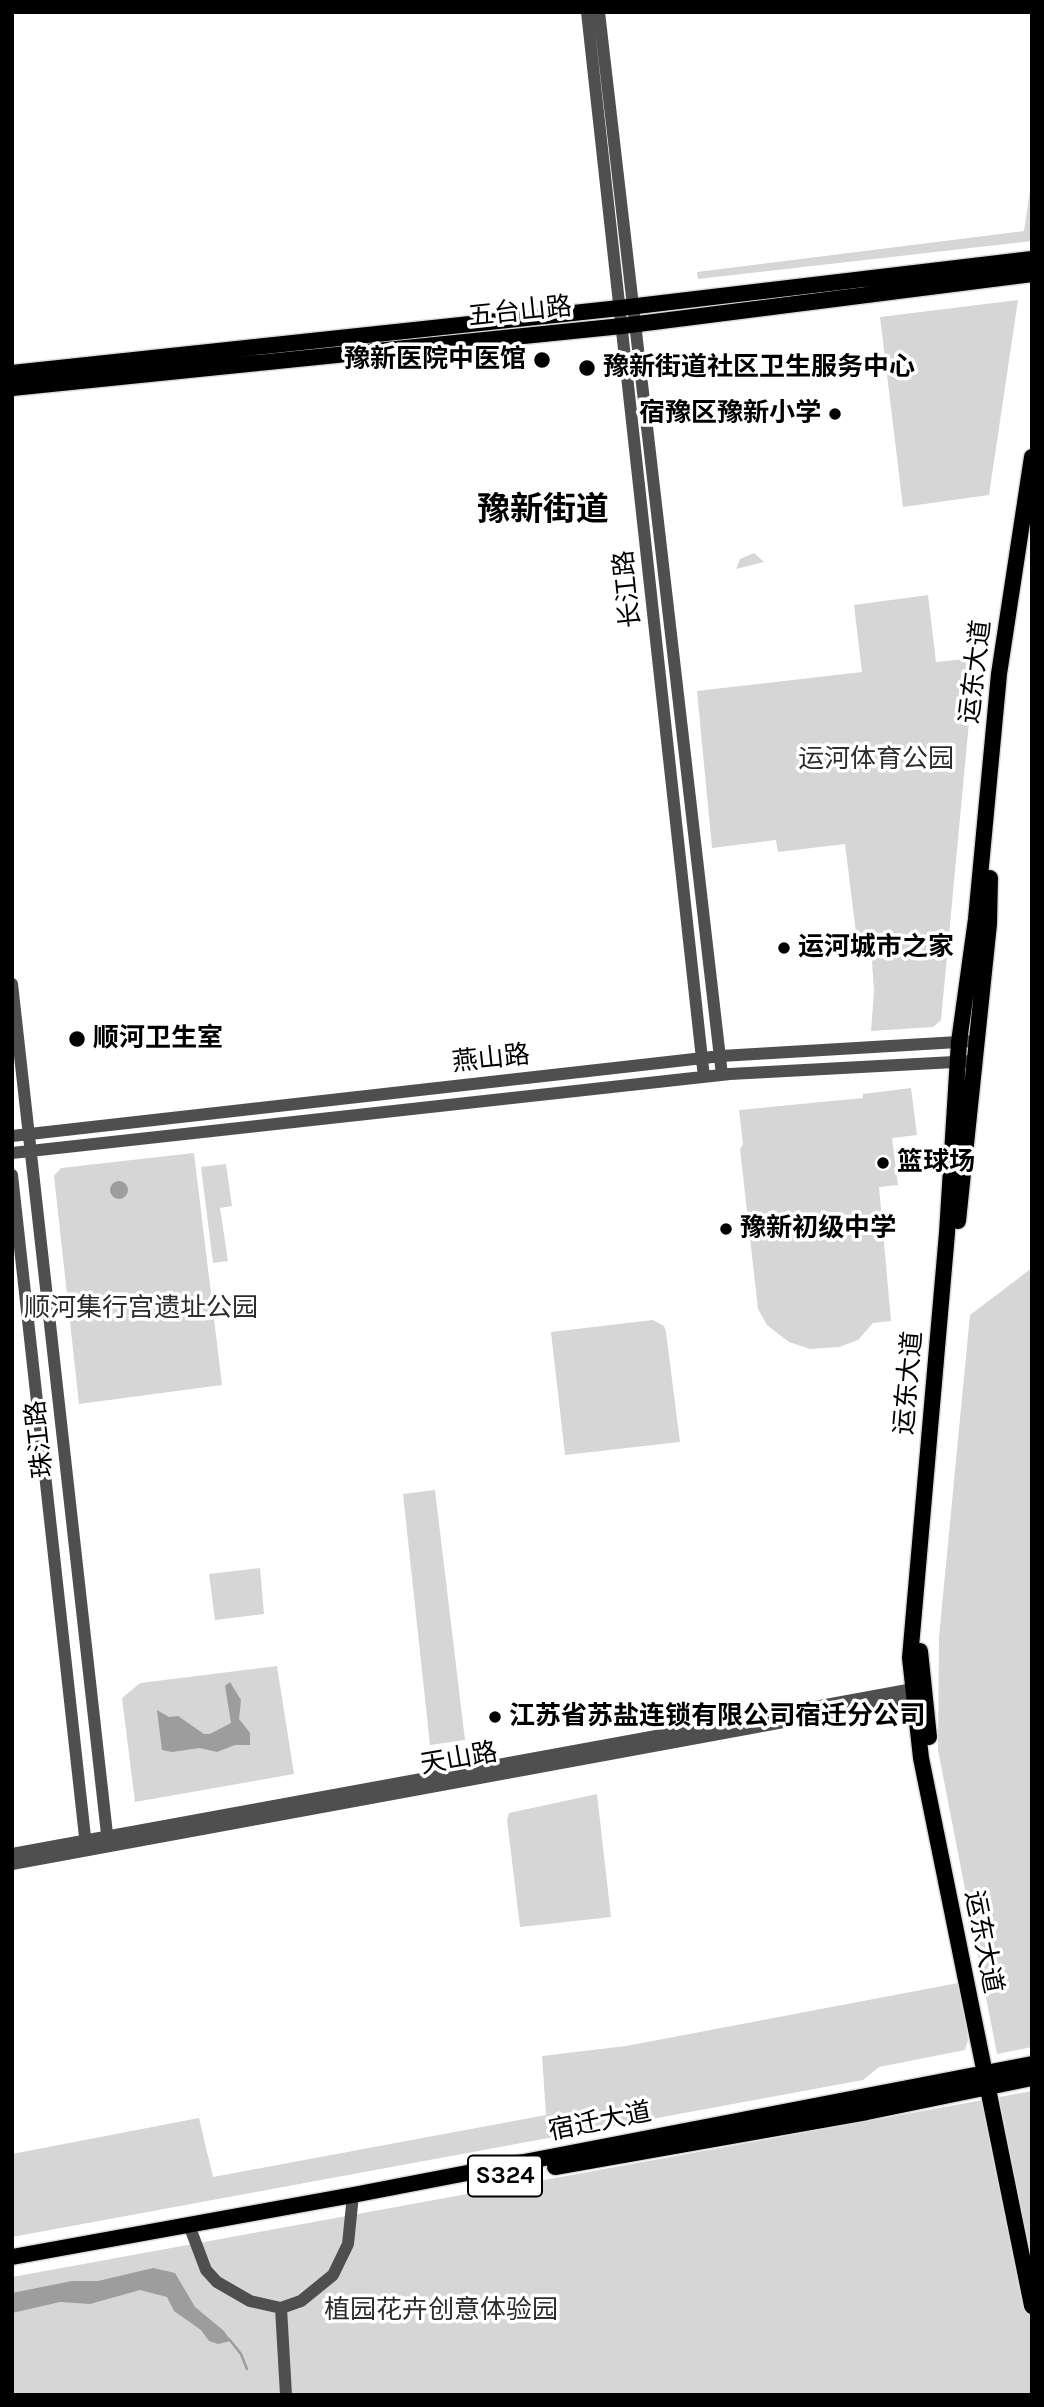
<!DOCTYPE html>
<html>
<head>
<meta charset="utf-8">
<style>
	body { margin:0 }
	#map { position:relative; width:1044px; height:2407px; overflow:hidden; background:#fff; font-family:Karla,sans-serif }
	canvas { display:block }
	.frame { position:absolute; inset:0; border:14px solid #000; pointer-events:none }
</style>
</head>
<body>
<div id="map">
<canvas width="1044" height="2407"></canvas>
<div class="frame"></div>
</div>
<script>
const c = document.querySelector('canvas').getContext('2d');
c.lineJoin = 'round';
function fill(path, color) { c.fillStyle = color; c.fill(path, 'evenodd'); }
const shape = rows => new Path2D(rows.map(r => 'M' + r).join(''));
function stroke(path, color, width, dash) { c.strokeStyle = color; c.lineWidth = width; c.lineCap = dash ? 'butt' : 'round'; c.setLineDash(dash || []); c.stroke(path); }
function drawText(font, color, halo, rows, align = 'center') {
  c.font = font + ' Karla,"Noto Sans SC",sans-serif'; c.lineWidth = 7; c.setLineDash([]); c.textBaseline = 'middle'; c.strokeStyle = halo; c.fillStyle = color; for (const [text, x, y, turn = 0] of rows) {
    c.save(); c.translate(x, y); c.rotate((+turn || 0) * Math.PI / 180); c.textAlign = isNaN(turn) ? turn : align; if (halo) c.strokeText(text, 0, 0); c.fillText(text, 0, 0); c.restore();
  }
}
const green = shape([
	[1032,177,1032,241,698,279,697,272,1024,231],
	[1018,300,989,495,903,507,880,317],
	[754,553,764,562,736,569,740,559],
	[928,595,936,662,975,658,941,1020,933,1027,871,1031,874,991,871,947,858,949,845,844,778,852,776,840,712,848,697,691,862,672,854,605],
	[911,1088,917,1135,892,1138,898,1185,879,1187,891,1321,873,1323,858,1340,839,1347,810,1349,789,1342,767,1325,758,1309,740,1149,743,1144,739,1110,863,1098,863,1094],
	[194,1153,222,1385,79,1404,54,1176,61,1168],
	[226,1164,232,1206,220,1208,228,1261,213,1263,201,1167],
	[1032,1268,1032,2047,997,2054,938,1750,939,1637,970,1315],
	[653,1320,664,1326,666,1332,680,1442,565,1455,551,1332],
	[435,1490,465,1740,430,1745,403,1494],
	[260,1568,264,1614,215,1620,209,1574],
	[277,1666,294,1774,135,1802,122,1698,140,1683],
	[597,1794,611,1917,520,1927,507,1820,509,1813],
	[958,1983,966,2023,968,2040,965,2050,879,2067,863,2080,12,2237,12,2154,199,2118,213,2177,546,2115,542,2056,626,2046],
	[1032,2091,1032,2395,12,2395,12,2277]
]);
const water = shape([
	'110 1190a9 9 0 1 1 18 0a9 9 0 1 1-18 0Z',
	[230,1682,241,1700,239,1719,250,1733,250,1745,235,1745,217,1752,200,1748,172,1752,162,1750,157,1710,169,1717,178,1716,204,1734,210,1734,231,1723,225,1686],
	[153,2268,175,2273,195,2307,224,2331,231,2341,218,2344,209,2341,201,2330,174,2311,167,2297,140,2290,90,2304,60,2302,12,2313,12,2293,72,2281,98,2281]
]);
const stream = shape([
	[229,2339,241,2354,247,2369]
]);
const minor = shape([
	[587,12,704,1077],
	[599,12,722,1075],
	[12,984,108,1843],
	[12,1136,721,1056,975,1041],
	[12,1153,730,1074,973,1061],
	[12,1175,86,1846],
	[12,1854,913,1689],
	[12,1864,914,1698],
	[189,2225,206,2270,217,2282,250,2301,281,2308,301,2301,333,2275,348,2244,353,2195],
	[281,2308,286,2395]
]);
const major = shape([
	[12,373,620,308,1032,259],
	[12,388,622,326,1032,274],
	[1032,457,999,674,976,919,959,1042,947,1233,910,1658,921,1758,1032,2306],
	[958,1221,989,924,990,878],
	[920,1651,929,1737],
	[555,2167,867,2112,1032,2078],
	[12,2257,353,2195,1032,2064]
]);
const markers = [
	[542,360,9,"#000"],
	[587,368,9,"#000"],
	[835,414,7,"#000"],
	[784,948,7,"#000"],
	[77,1039,9,"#000"],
	[883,1163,7,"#000"],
	[726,1229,7,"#000"],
	[495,1717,7,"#000"]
];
const shields = [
	[505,2176,74]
];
const shieldNames = [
	["S324",505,2176]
];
const streetNames = [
	["五台山路",520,312,-6],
	["长江路",628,589,-96],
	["运东大道",976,672,-83],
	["燕山路",491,1059,-6],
	["运东大道",909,1383,-85],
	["珠江路",40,1439,-96],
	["天山路",459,1759,-10],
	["运东大道",983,1942,79],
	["宿迁大道",600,2122,-11]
];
const poiNames = [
	["豫新医院中医馆",526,360,"right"],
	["豫新街道社区卫生服务中心",603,368],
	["宿豫区豫新小学",821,414,"right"],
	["运河城市之家",798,948],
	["顺河卫生室",93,1039],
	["篮球场",897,1163],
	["豫新初级中学",740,1229],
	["江苏省苏盐连锁有限公司宿迁分公司",509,1717]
];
const parkNames = [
	["运河体育公园",876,760],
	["顺河集行宫遗址公园",141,1309],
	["植园花卉创意体验园",441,2311]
];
const districtNames = [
	["豫新街道",543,511]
];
fill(green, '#d6d6d6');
fill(water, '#9d9d9d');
stroke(stream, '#9d9d9d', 2.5);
stroke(major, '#dbdbdb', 19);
stroke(minor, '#4f4f4f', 12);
stroke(major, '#000', 16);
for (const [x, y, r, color] of markers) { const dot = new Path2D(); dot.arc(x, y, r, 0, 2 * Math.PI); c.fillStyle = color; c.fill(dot); stroke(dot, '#fff', 2.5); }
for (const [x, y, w] of shields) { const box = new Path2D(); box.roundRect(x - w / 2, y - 20.5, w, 41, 5); c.fillStyle = '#fff'; c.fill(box); stroke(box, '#000', 2); }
drawText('bold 24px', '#000', null, shieldNames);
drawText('26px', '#000', '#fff', streetNames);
drawText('bold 26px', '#000', '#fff', poiNames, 'left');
drawText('26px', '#2d2d2d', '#fff', parkNames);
drawText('bold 33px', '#000', '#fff', districtNames);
</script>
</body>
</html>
